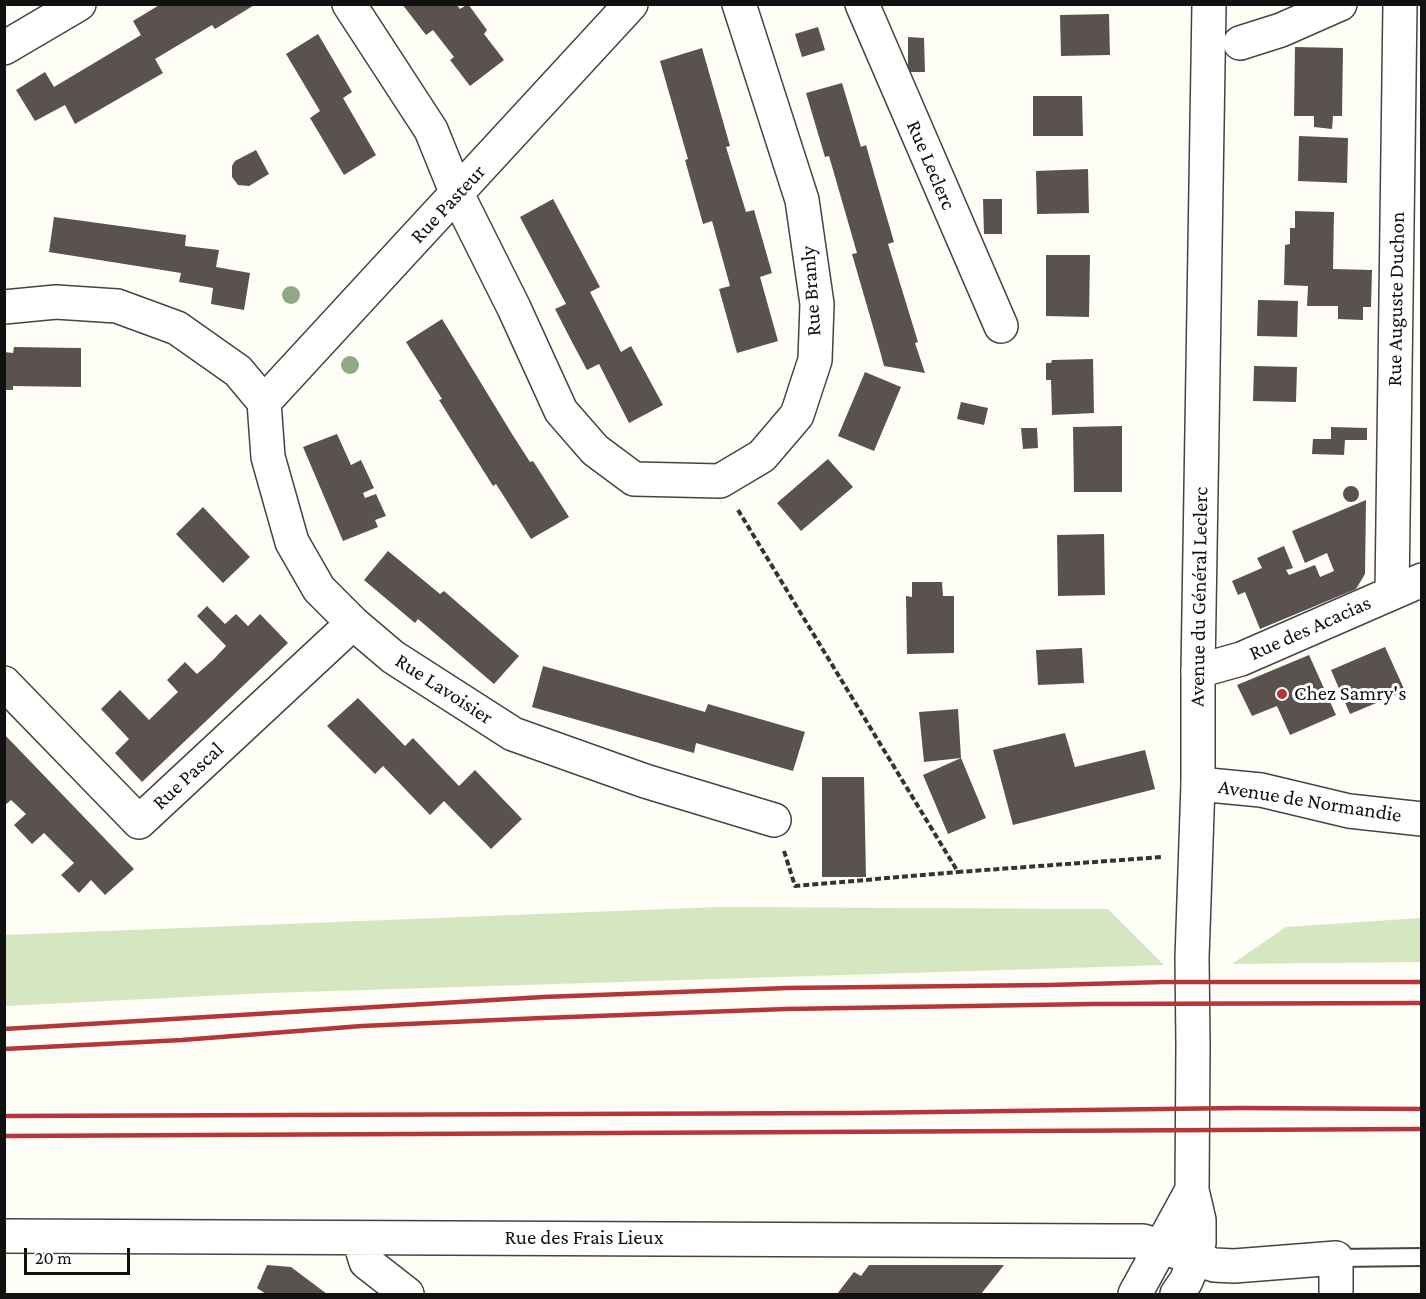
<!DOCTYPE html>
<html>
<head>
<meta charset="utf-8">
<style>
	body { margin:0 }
	#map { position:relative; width:1426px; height:1299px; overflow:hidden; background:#fefdf6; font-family:"Crimson Pro",serif }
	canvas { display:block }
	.frame { position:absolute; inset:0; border:6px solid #111; pointer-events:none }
	.scale { position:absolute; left:24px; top:1248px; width:106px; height:27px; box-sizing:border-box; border:3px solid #111; border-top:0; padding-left:8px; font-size:18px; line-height:21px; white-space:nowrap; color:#111; -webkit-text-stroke:4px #fff; paint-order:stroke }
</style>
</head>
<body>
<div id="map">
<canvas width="1426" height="1299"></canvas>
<div class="frame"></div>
<div class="scale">20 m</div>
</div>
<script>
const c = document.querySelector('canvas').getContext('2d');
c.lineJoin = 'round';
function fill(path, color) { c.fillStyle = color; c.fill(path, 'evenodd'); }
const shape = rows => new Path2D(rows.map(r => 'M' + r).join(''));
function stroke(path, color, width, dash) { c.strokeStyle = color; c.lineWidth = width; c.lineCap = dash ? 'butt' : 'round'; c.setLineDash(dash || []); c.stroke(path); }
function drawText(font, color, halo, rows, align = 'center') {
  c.font = font + ' "Crimson Pro",serif'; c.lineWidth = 6; c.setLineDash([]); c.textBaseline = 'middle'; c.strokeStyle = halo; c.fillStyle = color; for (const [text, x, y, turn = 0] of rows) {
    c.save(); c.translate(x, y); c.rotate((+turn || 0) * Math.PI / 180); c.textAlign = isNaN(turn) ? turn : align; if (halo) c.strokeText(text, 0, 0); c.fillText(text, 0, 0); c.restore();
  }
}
const green = shape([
	[718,907,1108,909,1164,965,268,993,5,1006,5,935],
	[1421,918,1421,962,1232,964,1286,927]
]);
const building = shape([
	[161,4,256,4,215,29,212,25,155,59,163,73,75,124,65,105,35,121,16,90,45,72,54,87,141,35,133,21],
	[402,4,456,4,460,9,468,4,487,30,484,34,504,60,470,86,450,60,454,57,433,30,426,35],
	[1109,14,1110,55,1061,56,1060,15],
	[818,27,825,50,802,57,795,34],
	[318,34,352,92,343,98,376,155,344,175,310,118,320,111,286,54],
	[908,37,924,38,925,72,908,72],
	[1295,47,1343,48,1342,116,1333,116,1332,129,1314,127,1314,116,1294,116],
	[702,48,730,146,726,147,746,212,754,210,772,273,760,277,778,341,737,353,719,289,730,286,712,221,703,224,685,160,688,159,660,61],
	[842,83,861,147,866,145,875,177,894,242,888,244,918,342,915,343,925,373,884,366,880,351,852,254,857,253,829,156,825,157,806,93],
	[1033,96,1082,96,1083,136,1033,136],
	[1299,136,1348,138,1347,183,1298,181],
	[256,150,269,174,249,186,238,185,232,177,232,166,235,161],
	[1088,169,1089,213,1037,214,1036,171],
	[553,199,600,287,590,292,621,352,631,346,663,405,629,423,599,364,587,370,572,342,555,309,566,304,520,217],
	[983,199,1002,199,1002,234,984,234],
	[1295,211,1334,212,1333,269,1372,270,1371,307,1363,307,1363,320,1338,319,1338,306,1307,306,1308,286,1284,285,1285,245,1290,244,1290,228,1295,228],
	[54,217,186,235,185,246,219,250,216,267,250,273,244,310,211,304,213,288,179,282,181,273,49,252],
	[1046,255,1090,255,1089,317,1046,316],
	[1258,300,1298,301,1297,337,1257,336],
	[442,319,512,434,530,462,533,461,569,517,531,539,496,484,493,486,439,400,442,399,406,342],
	[14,347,81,348,81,387,13,386,13,390,4,390,4,352,13,353],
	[1093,359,1094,413,1052,415,1051,380,1046,380,1046,363,1051,363,1052,360],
	[1254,366,1297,367,1296,402,1253,401],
	[865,372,901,387,874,451,838,436],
	[961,402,988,408,984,425,957,419],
	[1122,426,1122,492,1074,492,1073,427],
	[1331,427,1367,428,1367,440,1345,440,1344,455,1312,454,1313,439,1331,439],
	[1021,428,1037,428,1038,448,1023,449],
	[337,434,351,465,361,460,374,488,363,493,365,498,376,494,386,516,375,520,378,527,343,541,303,447],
	[828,459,853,487,801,531,777,503],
	'1343 494a8 8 0 1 1 16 0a8 8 0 1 1-16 0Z',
	[1366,500,1365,574,1356,589,1260,629,1245,592,1238,595,1232,581,1262,568,1257,558,1284,546,1293,568,1286,570,1289,575,1315,565,1320,577,1334,571,1327,553,1305,563,1292,531],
	[203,507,250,557,223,583,176,534],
	[1104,534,1105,595,1058,596,1057,535],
	[388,551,440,594,444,591,519,656,494,684,418,619,415,623,364,580],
	[912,582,942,582,943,596,954,596,954,653,907,654,906,596,912,597],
	[207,606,225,624,236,614,248,626,260,614,288,643,142,782,115,753,129,739,101,709,120,690,149,720,178,692,167,680,185,662,197,674,214,659,226,646,197,616],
	[1385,647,1405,691,1350,714,1331,670],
	[1082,648,1084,683,1038,685,1036,650],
	[1309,655,1336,715,1290,735,1277,706,1252,716,1237,685],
	[543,666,705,712,708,704,805,732,793,771,696,743,694,753,532,707],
	[358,698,405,746,413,738,459,786,475,770,522,819,491,849,444,801,430,815,383,766,375,774,327,726],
	[958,709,961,758,924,762,919,712],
	[1065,733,1075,767,1145,750,1155,789,1013,825,993,750],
	[4,734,134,869,105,895,91,880,79,893,61,875,74,863,44,833,32,844,14,825,26,814,11,800,4,806],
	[961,758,986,818,948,834,923,775],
	[822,777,864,777,866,877,822,877],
	[267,1265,291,1267,327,1294,266,1294,257,1288],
	[869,1265,1004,1265,981,1294,837,1294,854,1272,861,1276]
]);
const path = shape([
	[738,510,958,872,1162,857],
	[784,851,795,886,958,872]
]);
const service = shape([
	[1336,1258,1422,1257]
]);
const minor = shape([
	[349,4,431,130,457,194,514,308,561,411,595,450,634,479,720,481,762,456,797,415,815,360,817,304,802,200,739,4],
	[862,4,1001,326],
	[1240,43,1281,30,1340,4],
	[4,48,79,4],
	[4,307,56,302,117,306,177,328,238,371,264,402],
	[264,402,268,457,292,542,319,589,353,623,393,657,513,734,645,781,774,820],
	[264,402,631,4],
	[1392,593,1400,4],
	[1198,671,1241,659,1422,580],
	[4,683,139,822,353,623],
	[1198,784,1261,790,1349,811,1422,819],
	[4,1236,1110,1241,1143,1241,1162,1247],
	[359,1239,366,1262,407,1294]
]);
const tertiary = shape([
	[1162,1247,1214,1265,1234,1266,1336,1258,1336,1294],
	[1135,1294,1192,1190],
	[1177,1294,1186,1281,1193,1264,1199,1243,1199,1220,1192,1190,1193,1045,1192,958,1198,784,1198,671,1209,4]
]);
const rail = shape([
	[4,1029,543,997,787,988,1048,985,1164,982,1422,982],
	[4,1049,182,1040,362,1026,542,1018,786,1009,1092,1004,1422,1003],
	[4,1116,855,1113,1239,1108,1422,1109],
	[4,1136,1422,1129]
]);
const trees = [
	[291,295],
	[350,365]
];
const markers = [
	[1282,694,6,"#b53538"]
];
const streetNames = [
	["Rue Leclerc",931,165,67],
	["Rue Pasteur",448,204,-47],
	["Rue Branly",811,291,-94],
	["Rue Auguste Duchon",1396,299,-89],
	["Avenue du Général Leclerc",1199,597,-89],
	["Rue des Acacias",1310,628,-24],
	["Rue Lavoisier",444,689,33],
	["Rue Pascal",188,776,-43],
	["Avenue de Normandie",1310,801,9],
	["Rue des Frais Lieux",584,1238]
];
const poiNames = [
	["Chez Samry's",1294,694]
];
fill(green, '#d4e7c1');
fill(building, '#59524e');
stroke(service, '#444', 20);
stroke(minor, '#444', 36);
stroke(tertiary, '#444', 36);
stroke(path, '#333', 4, [6, 3]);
stroke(service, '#fff', 16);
stroke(minor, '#fff', 33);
stroke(tertiary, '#fff', 33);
stroke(rail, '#b53538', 4.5);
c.fillStyle = '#8ea984';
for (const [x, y] of trees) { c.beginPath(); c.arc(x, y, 9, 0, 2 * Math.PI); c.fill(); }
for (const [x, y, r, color] of markers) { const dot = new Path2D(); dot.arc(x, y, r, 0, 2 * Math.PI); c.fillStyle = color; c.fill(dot); stroke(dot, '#fff', 2); }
drawText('21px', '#111', '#fff', streetNames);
drawText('21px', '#111', '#fff', poiNames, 'left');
</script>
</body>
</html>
